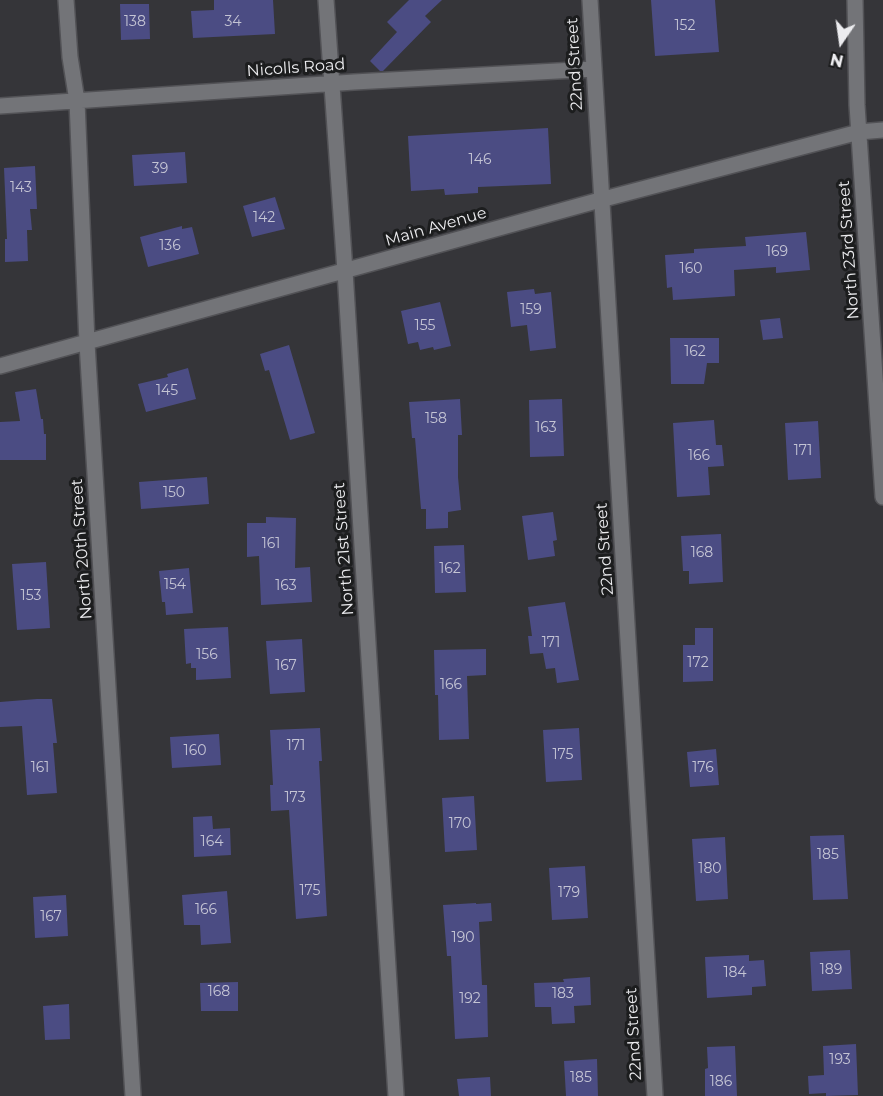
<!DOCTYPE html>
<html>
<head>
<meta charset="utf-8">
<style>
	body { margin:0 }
	#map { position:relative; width:883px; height:1096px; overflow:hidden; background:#353539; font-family:Montserrat,sans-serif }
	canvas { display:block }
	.north { position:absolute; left:811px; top:12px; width:60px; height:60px; -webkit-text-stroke:4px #1c1d1e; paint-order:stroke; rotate:193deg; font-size:16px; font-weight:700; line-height:24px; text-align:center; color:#ececef }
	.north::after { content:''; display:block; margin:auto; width:21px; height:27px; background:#ececef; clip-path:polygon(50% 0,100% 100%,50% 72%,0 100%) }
</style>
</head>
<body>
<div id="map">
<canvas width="883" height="1096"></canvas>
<div class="north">N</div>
</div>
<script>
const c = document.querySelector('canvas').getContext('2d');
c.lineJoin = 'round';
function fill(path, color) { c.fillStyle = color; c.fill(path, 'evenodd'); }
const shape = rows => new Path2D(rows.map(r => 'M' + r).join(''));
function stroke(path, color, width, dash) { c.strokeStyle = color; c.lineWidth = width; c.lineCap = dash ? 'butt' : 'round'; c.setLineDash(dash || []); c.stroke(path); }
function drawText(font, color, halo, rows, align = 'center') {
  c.font = font + ' Montserrat,sans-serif'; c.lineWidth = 6; c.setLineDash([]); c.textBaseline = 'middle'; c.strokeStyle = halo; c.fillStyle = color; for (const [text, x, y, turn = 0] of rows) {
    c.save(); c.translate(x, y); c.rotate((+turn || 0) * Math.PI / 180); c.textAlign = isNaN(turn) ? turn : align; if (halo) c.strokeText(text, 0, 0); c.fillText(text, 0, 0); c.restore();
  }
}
const building = shape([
	[214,0,273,0,275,34,193,38,191,11,214,10],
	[409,0,442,0,425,16,431,22,383,71,380,71,370,61,397,32,387,22],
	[651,0,715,0,719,52,655,56],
	[120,4,149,4,150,39,121,40],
	[548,128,551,184,478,187,478,193,445,195,444,189,411,191,408,136],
	[185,152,187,183,134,186,132,155],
	[35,166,37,209,30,209,32,230,27,230,28,261,5,262,5,239,7,239,4,168],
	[275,197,285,229,252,237,243,206],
	[182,226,182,229,192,227,199,254,148,267,140,237],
	[806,232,810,270,776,273,776,267,734,270,735,296,673,300,672,287,667,288,665,255,694,253,694,249,746,246,745,237],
	[534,289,535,294,551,292,556,348,530,351,527,325,511,327,507,292],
	[440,302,451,346,434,350,433,347,420,350,418,342,408,344,401,311],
	[780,318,783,338,763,340,760,320],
	[670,338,719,338,719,363,707,363,704,384,671,384],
	[289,345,315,433,290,440,269,370,265,371,260,354],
	[188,368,196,399,146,412,138,384,168,377,167,374],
	[36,389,41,419,43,419,44,434,46,434,46,460,0,460,0,422,20,421,15,392],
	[460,399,462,435,458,435,458,477,461,510,448,512,448,528,426,529,426,509,421,509,415,438,412,438,409,402],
	[562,399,564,456,530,457,529,400],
	[714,420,716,445,722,445,724,466,708,467,710,495,677,497,673,423],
	[818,421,821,478,788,480,785,423],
	[207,477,209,504,141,509,139,482],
	[553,512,557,540,553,541,555,556,528,560,522,516],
	[266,517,296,518,295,568,310,567,312,602,261,605,259,556,247,557,247,523,266,523],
	[721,534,723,582,689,584,689,571,683,571,681,536],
	[464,545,466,592,435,593,434,546],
	[46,562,50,628,17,630,12,564],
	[189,568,193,613,166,615,165,602,162,602,159,571],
	[565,602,579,680,557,683,555,668,546,669,543,653,530,654,528,636,532,636,528,607],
	[228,627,231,678,196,680,196,668,191,668,191,663,186,664,184,629],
	[695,628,713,628,713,681,683,682,683,645,695,645],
	[302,639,305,692,270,694,266,641],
	[486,649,486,675,467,676,469,739,439,740,438,695,435,695,434,650],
	[37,699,52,699,57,743,53,743,57,793,27,795,22,726,0,727,0,702],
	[320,728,322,761,319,761,327,916,296,919,289,810,271,811,270,785,273,785,270,730],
	[579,728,582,780,546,782,543,730],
	[219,734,221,765,172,768,170,737],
	[716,749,719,785,690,787,687,752],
	[474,796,477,850,445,852,442,798],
	[212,816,213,829,230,828,231,855,194,857,193,817],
	[844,835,848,899,813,900,810,836],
	[725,837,728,899,696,901,692,839],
	[585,866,588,918,552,920,549,868],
	[227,891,231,943,201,945,200,925,184,925,182,895],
	[66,895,68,936,35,938,33,897],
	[476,903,476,904,491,903,492,921,479,922,482,985,487,985,488,1037,455,1039,451,956,447,956,443,905],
	[850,950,852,989,812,991,810,952],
	[749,955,749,961,764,960,766,986,752,987,752,995,707,998,705,957],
	[590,977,591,1005,574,1006,575,1023,552,1024,551,1007,535,1007,534,983,564,982,563,979],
	[238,982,238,1011,201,1011,200,983],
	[69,1004,70,1039,45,1040,43,1006],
	[856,1044,858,1095,826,1096,826,1093,809,1094,808,1076,824,1075,823,1046],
	[735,1046,737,1096,705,1096,705,1069,708,1068,707,1047],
	[597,1059,598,1096,566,1096,564,1061],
	[490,1077,491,1096,459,1096,457,1079]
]);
const minor = shape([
	[66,0,70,57,77,101,87,343,133,1096],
	[326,0,345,271,396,1096],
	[590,0,655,1096],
	[855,0,857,105,883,497],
	[0,106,354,82,594,69],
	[0,366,600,200,859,132,883,130]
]);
const numberNames = [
	["138",135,22],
	["34",233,22],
	["152",685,26],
	["146",480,160],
	["39",160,169],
	["143",21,188],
	["142",264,218],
	["136",170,246],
	["169",777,252],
	["160",691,269],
	["159",531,310],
	["155",425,326],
	["162",695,352],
	["145",167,391],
	["158",436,419],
	["163",546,428],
	["171",803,451],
	["166",699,456],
	["150",174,493],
	["161",271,544],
	["168",702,553],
	["162",450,569],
	["154",175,585],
	["163",286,586],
	["153",31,596],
	["171",551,643],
	["156",207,655],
	["172",698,663],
	["167",286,666],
	["166",451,685],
	["171",296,746],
	["160",195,751],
	["175",563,755],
	["161",40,768],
	["176",703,768],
	["173",295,798],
	["170",460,824],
	["164",212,842],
	["185",828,855],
	["180",710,869],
	["175",310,891],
	["179",569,893],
	["166",206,910],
	["167",51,917],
	["190",463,938],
	["189",831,970],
	["184",735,973],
	["168",219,992],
	["183",563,994],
	["192",470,999],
	["193",840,1060],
	["185",581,1078],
	["186",721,1082]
];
const streetNames = [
	["22nd Street",575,64,-93],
	["Nicolls Road",296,68,-4],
	["Main Avenue",436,227,-16],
	["North 23rd Street",849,250,-94],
	["North 20th Street",82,549,-94],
	["North 21st Street",344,549,-94],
	["22nd Street",605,549,-94],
	["22nd Street",634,1034,-93]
];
fill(building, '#4b4c83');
stroke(minor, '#525256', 18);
stroke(minor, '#737478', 15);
drawText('14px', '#c4c4d4', null, numberNames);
drawText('16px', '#ececef', '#1c1d1e', streetNames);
</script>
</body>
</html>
